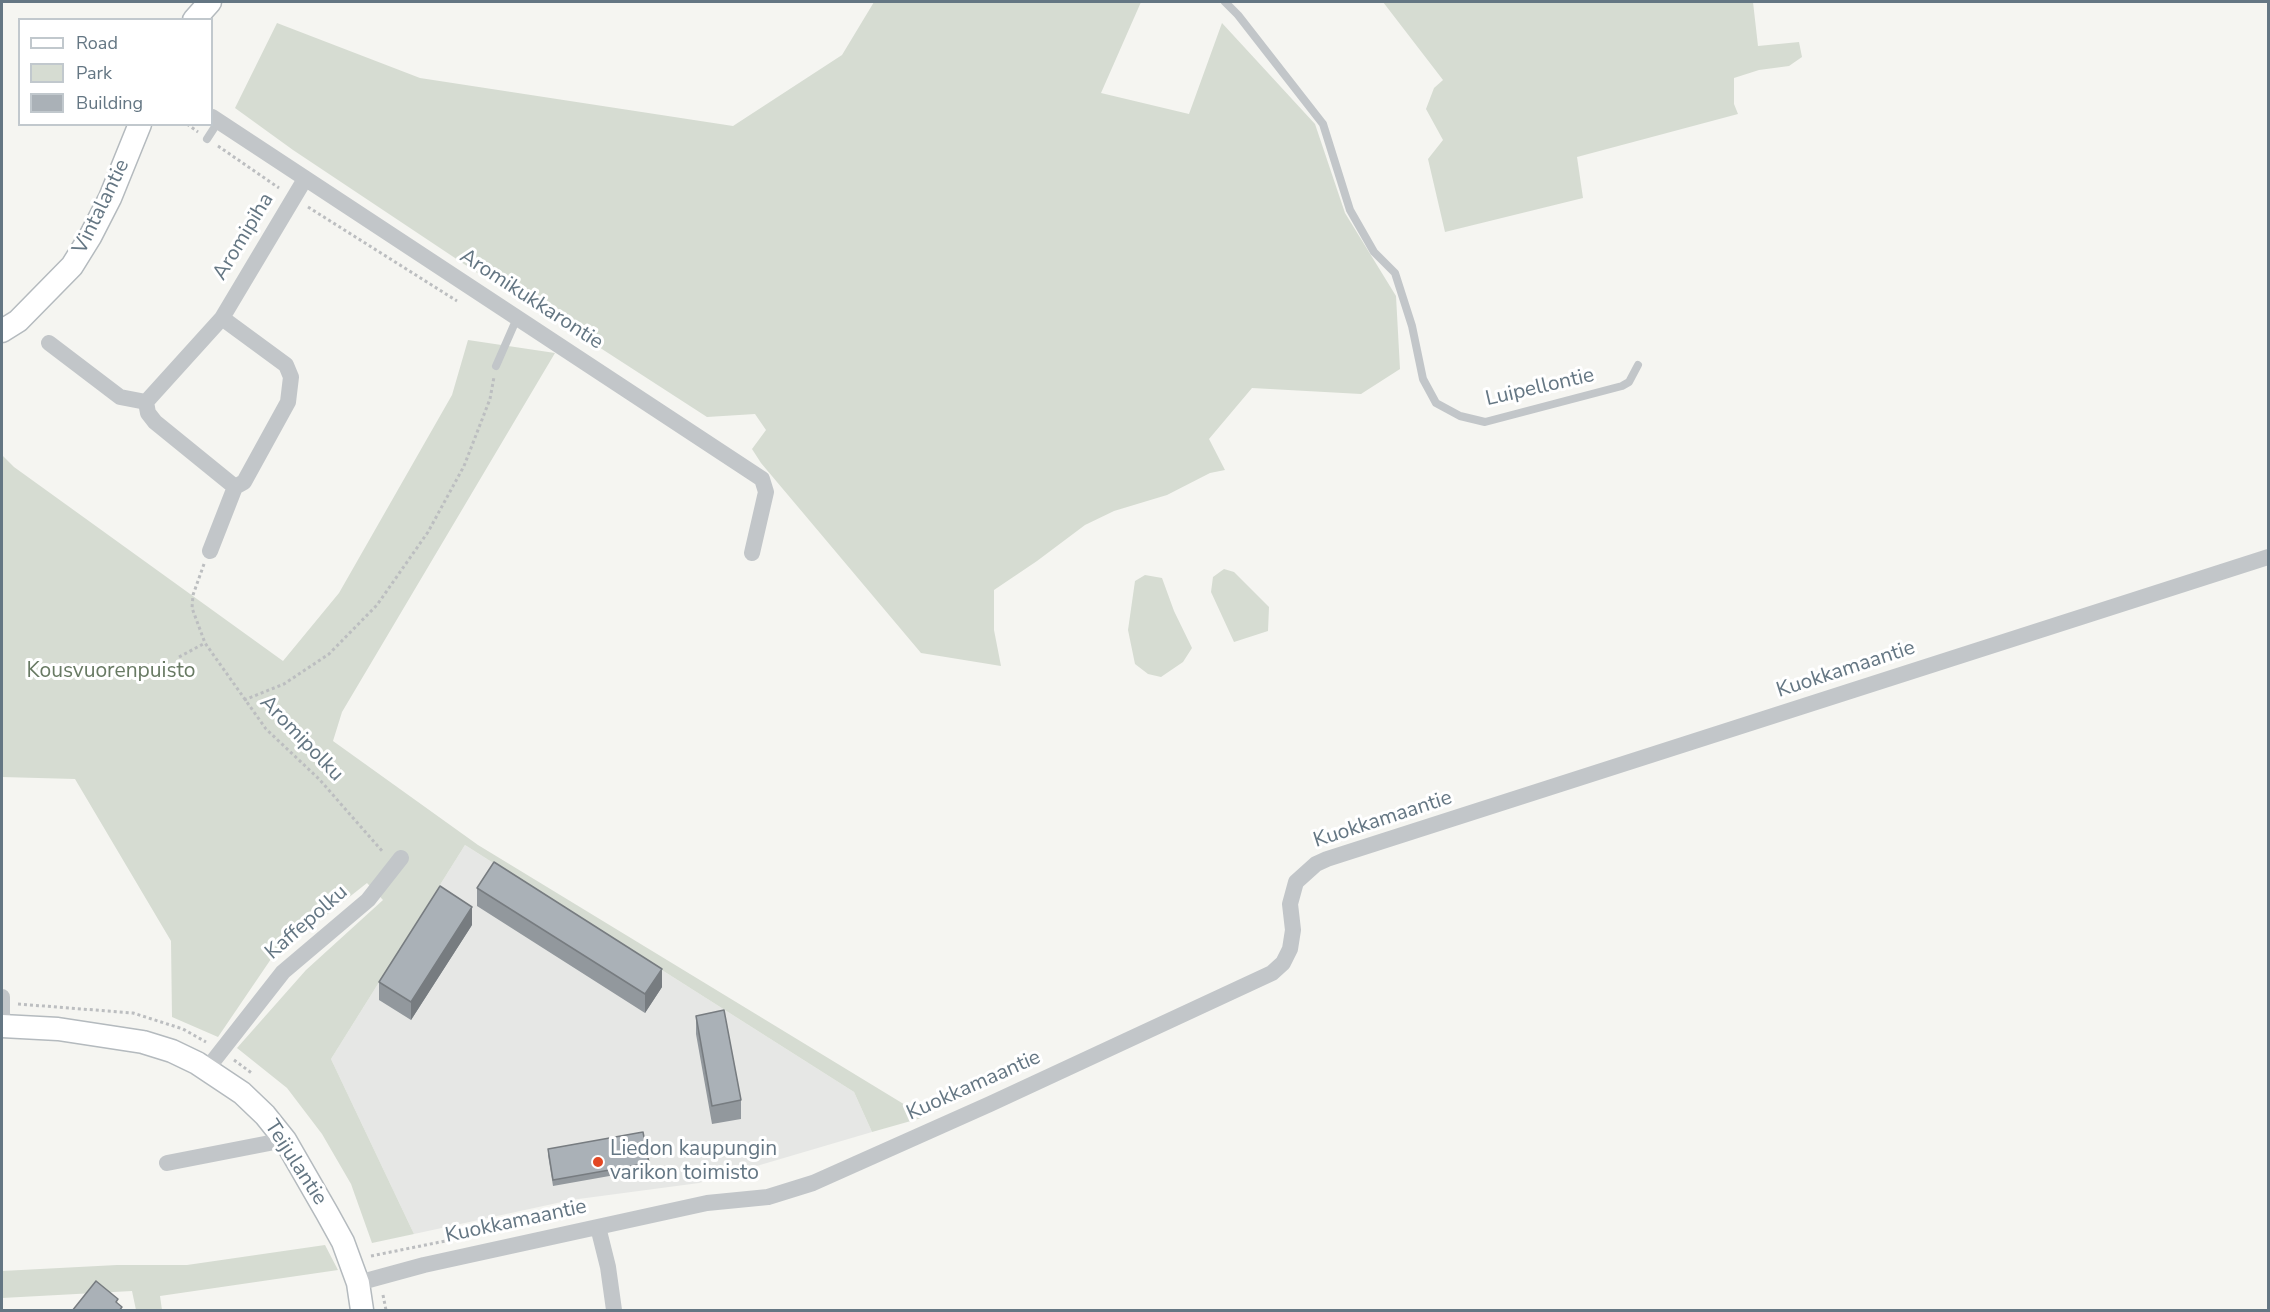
<!DOCTYPE html>
<html>
<head>
<meta charset="utf-8">
<style>
	body { margin:0 }
	#map { position:relative; width:2270px; height:1312px; overflow:hidden; background:#f5f5f1; font-family:"Nunito Sans",sans-serif }
	canvas { display:block }
	.frame { position:absolute; inset:0; border:3px solid #647683; pointer-events:none }
	.legend { position:absolute; left:18px; top:18px; width:195px; height:108px; box-sizing:border-box; background:#fff; border:2px solid #c1c8cd; margin:0; padding:8px 10px; list-style:none; font-size:18px; color:#647683 }
	.legend li { display:flex; align-items:center; gap:12px; height:30px }
	.legend b { width:30px; border:2px solid #c1c8cd }
</style>
</head>
<body>
<div id="map">
<canvas width="2270" height="1312"></canvas>
<div class="frame"></div>
<ul class="legend">
<li><b style="height:8px;background:#fff"></b>Road</li>
<li><b style="height:16px;background:#d6dcd2"></b>Park</li>
<li><b style="height:16px;background:#aab1b7"></b>Building</li>
</ul>
</div>
<script>
const c = document.querySelector('canvas').getContext('2d');
c.lineJoin = 'round';
function fill(path, color) { c.fillStyle = color; c.fill(path, 'evenodd'); }
const shape = rows => new Path2D(rows.map(r => 'M' + r).join(''));
function stroke(path, color, width, dash) { c.strokeStyle = color; c.lineWidth = width; c.lineCap = dash ? 'butt' : 'round'; c.setLineDash(dash || []); c.stroke(path); }
function drawText(font, color, halo, rows, align = 'center') {
  c.font = font + ' "Nunito Sans",sans-serif'; c.lineWidth = 6; c.setLineDash([]); c.textBaseline = 'middle'; c.strokeStyle = halo; c.fillStyle = color; for (const [text, x, y, turn = 0] of rows) {
    c.save(); c.translate(x, y); c.rotate((+turn || 0) * Math.PI / 180); c.textAlign = isNaN(turn) ? turn : align; if (halo) c.strokeText(text, 0, 0); c.fillText(text, 0, 0); c.restore();
  }
}
const built = shape([
	[465,845,854,1092,872,1132,699,1183,571,1200,414,1234,331,1059]
]);
const green = shape([
	[874,2,1141,2,1101,93,1189,114,1222,23,1315,124,1345,213,1396,296,1400,369,1361,394,1252,388,1209,439,1225,470,1210,473,1167,495,1114,511,1085,525,1037,561,994,590,994,630,1001,666,921,653,761,463,752,449,766,430,755,414,707,417,571,329,512,296,293,150,235,108,277,23,420,78,733,126,842,55],
	[1383,2,1753,2,1758,46,1799,42,1802,57,1789,66,1759,70,1734,78,1734,104,1738,114,1577,157,1583,198,1445,232,1428,159,1443,140,1426,109,1434,88,1443,80],
	[468,340,555,353,342,712,333,741,478,845,925,1117,872,1132,854,1092,465,845,331,1059,414,1234,372,1243,351,1184,322,1134,287,1088,237,1048,306,970,383,900,367,883,271,959,218,1037,172,1017,171,941,75,779,2,777,2,455,14,467,283,661,339,593,452,395],
	[1224,569,1234,572,1269,607,1268,631,1234,642,1211,592,1213,577],
	[1145,575,1162,578,1174,611,1192,648,1183,662,1161,677,1148,674,1135,664,1128,630,1135,581],
	[325,1245,338,1270,160,1296,162,1310,136,1310,132,1291,2,1298,2,1271,117,1265,187,1265]
]);
const path = shape([
	[187,124,198,132],
	[218,146,279,188],
	[308,207,457,301],
	[204,564,193,595,192,608,205,643,266,729,319,779,383,852],
	[179,657,205,643],
	[244,700,284,684,329,654,377,605,428,532,464,466,490,399,494,377],
	[18,1004,133,1013,183,1029,206,1042],
	[234,1060,253,1074],
	[371,1256,475,1235],
	[383,1295,386,1310]
]);
const lane = shape([
	[1225,2,1238,15,1323,124,1350,210,1374,252,1395,273,1412,326,1423,379,1436,403,1460,416,1485,422,1622,386,1629,382,1638,365],
	[207,139,218,122],
	[496,366,517,318]
]);
const street = shape([
	[212,117,762,479,766,492,752,553],
	[222,318,146,402,148,413,155,422,235,487,244,482,288,402,291,377,286,365,222,318,305,179],
	[49,343,120,397,146,402],
	[210,551,235,487],
	[2,997,2,1026],
	[207,1069,283,972,368,900,401,858],
	[167,1163,285,1140],
	[598,1227,608,1267,614,1310],
	[358,1283,424,1265,707,1203,768,1197,813,1183,990,1104,1272,973,1283,963,1290,949,1293,930,1290,904,1296,882,1316,864,1327,859,2268,557]
]);
const secondary = shape([
	[194,20,210,2],
	[2,331,18,321,72,266,90,237,110,198,140,124],
	[2,1026,58,1029,143,1042,172,1051,197,1063,242,1093,265,1115,285,1140,327,1213,343,1242,358,1283,362,1310]
]);
const wall = shape([
	[477,888,662,987,645,1013,477,906],
	[472,925,411,1020,379,1000,379,982],
	[696,1016,741,1100,741,1119,712,1124,696,1034],
	[548,1149,649,1163,649,1169,553,1186,548,1155]
]);
const shadedWall = shape([
	[472,907,472,925,411,1020,411,1002],
	[662,969,662,987,645,1013,645,994]
]);
const building = shape([
	[494,862,662,969,645,994,477,888,494,862],
	[440,886,472,907,411,1002,379,982,440,886],
	[724,1010,741,1100,712,1106,696,1016,724,1010],
	[643,1132,649,1163,553,1180,548,1149,643,1132],
	[96,1281,118,1299,116,1302,122,1307,119,1311,72,1311,96,1281]
]);
const markers = [
	[598,1162,6,"#e34723"]
];
const streetNames = [
	["Vintalantie",102,207,-64],
	["Aromipiha",244,237,-59],
	["Aromikukkarontie",531,300,33],
	["Luipellontie",1540,388,-13],
	["Kuokkamaantie",1846,670,-18],
	["Aromipolku",301,739,46],
	["Kuokkamaantie",1383,820,-18],
	["Kaffepolku",307,923,-41],
	["Kuokkamaantie",974,1086,-24],
	["Teijulantie",295,1163,57],
	["Kuokkamaantie",516,1222,-12]
];
const parkNames = [
	["Kousvuorenpuisto",111,672]
];
const poiNames = [
	["Liedon kaupungin",610,1150],
	["varikon toimisto",610,1174]
];
fill(built, '#e6e7e5');
fill(green, '#d6dcd2');
stroke(secondary, '#b4babe', 25);
stroke(path, '#bcbec0', 3, [3, 3]);
stroke(lane, '#c2c6c9', 8);
stroke(street, '#c2c6c9', 16);
stroke(secondary, '#fff', 22);
fill(wall, '#92989d');
fill(shadedWall, '#777c80');
fill(building, '#aab1b7');
stroke(building, '#777c80', 1.5);
for (const [x, y, r, color] of markers) { const dot = new Path2D(); dot.arc(x, y, r, 0, 2 * Math.PI); c.fillStyle = color; c.fill(dot); stroke(dot, '#fff', 2); }
drawText('21px', '#647683', '#fff', streetNames);
drawText('21px', '#687a63', '#fff', parkNames);
drawText('21px', '#647683', '#fff', poiNames, 'left');
</script>
</body>
</html>
